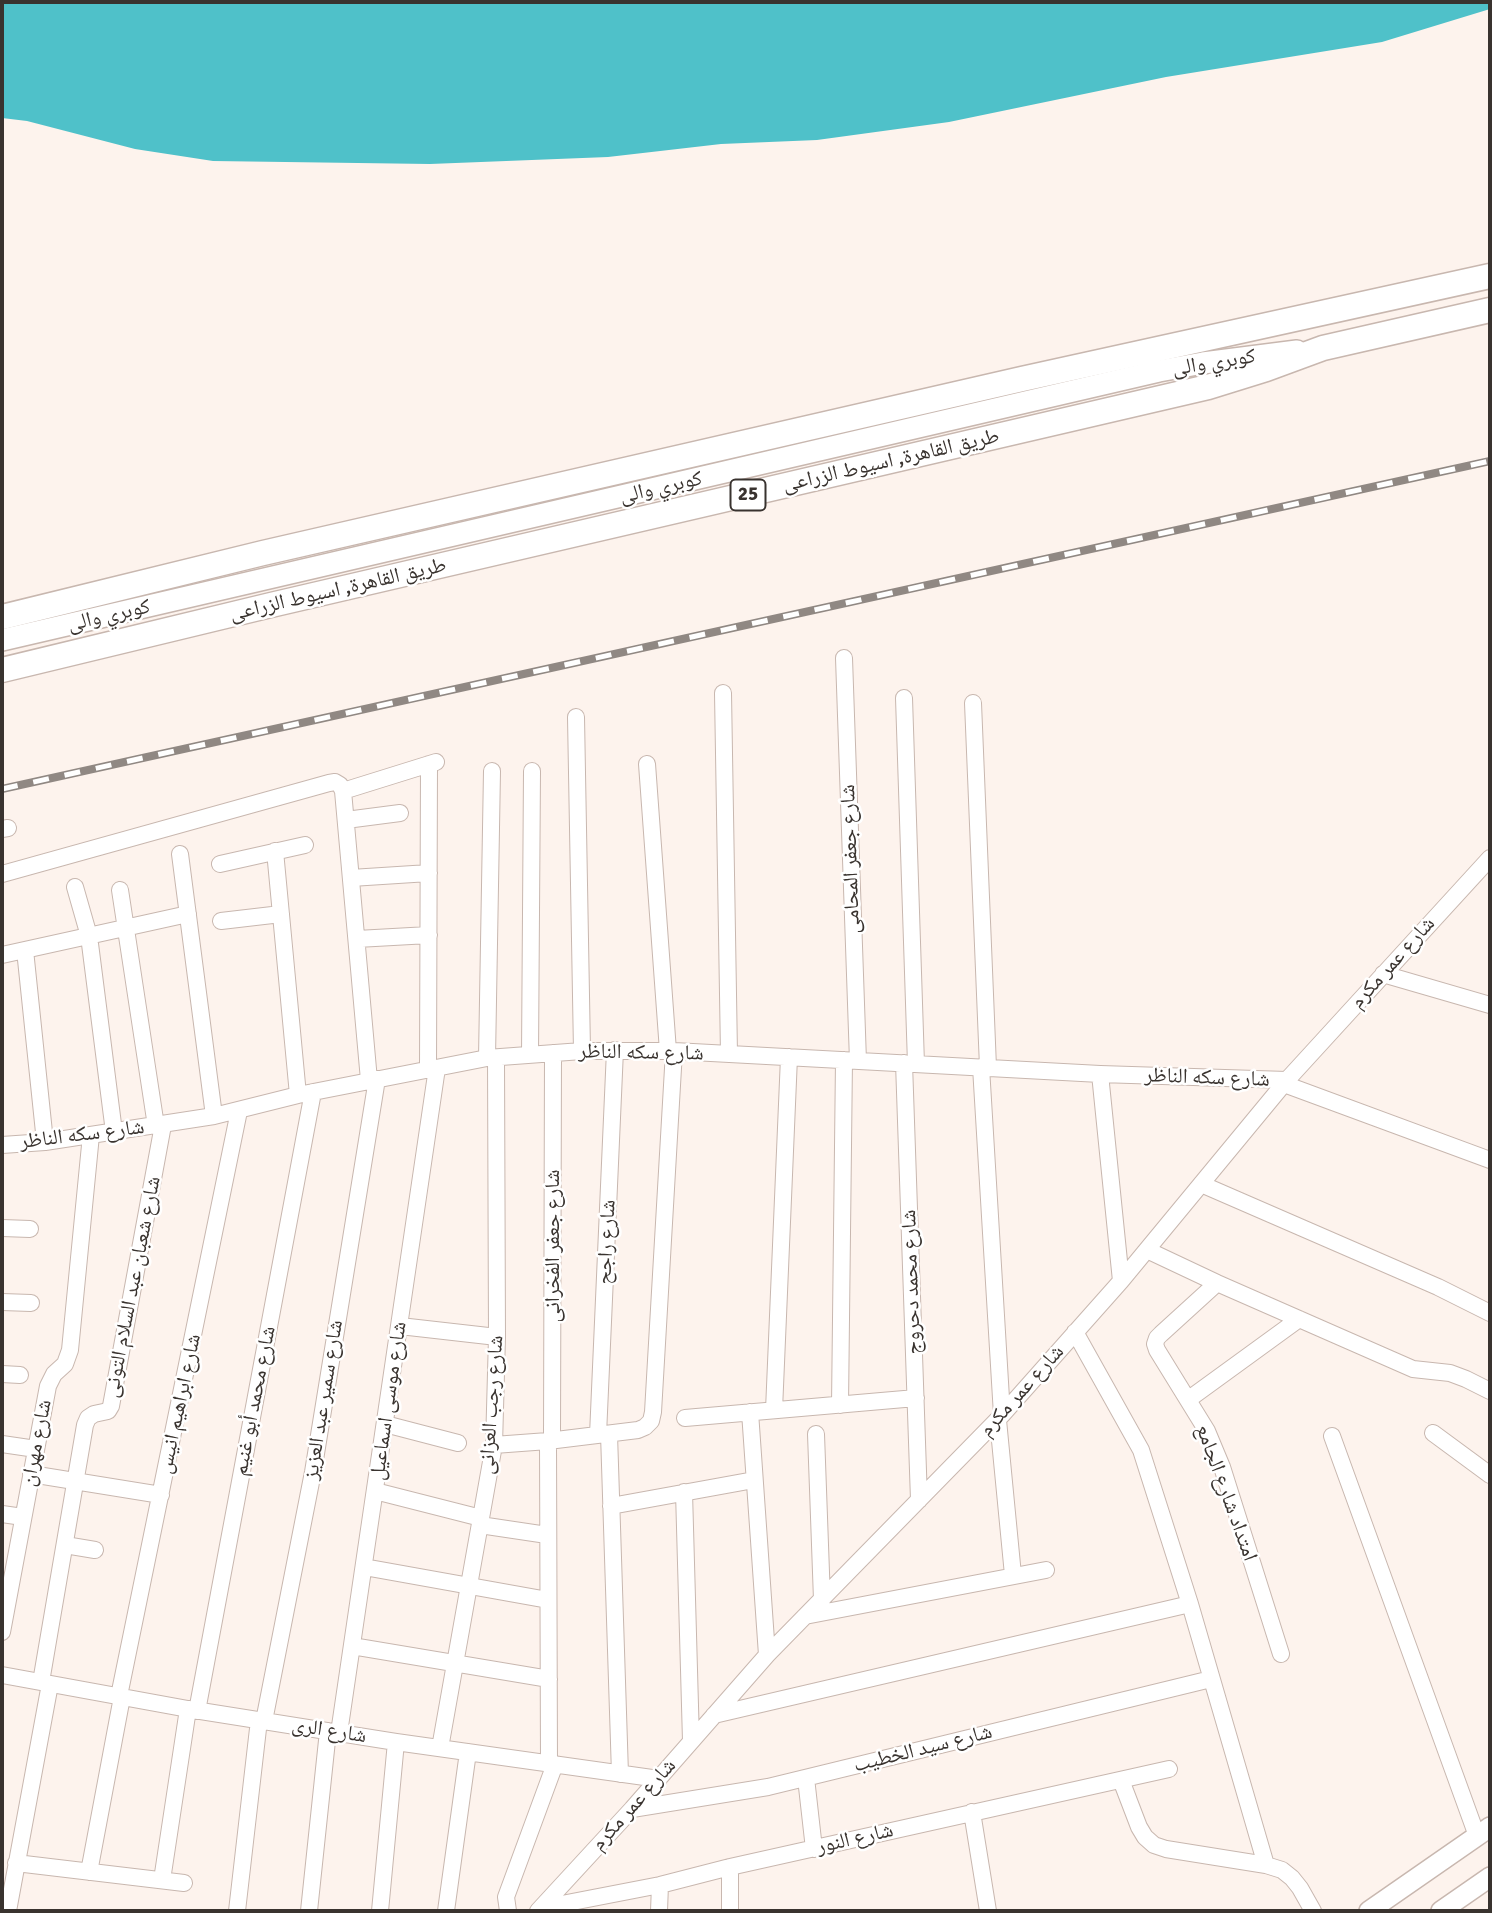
<!DOCTYPE html>
<html>
<head>
<meta charset="utf-8">
<style>
	body { margin:0 }
	#map { position:relative; width:1492px; height:1913px; overflow:hidden; background:#fdf3ed; font-family:Signika,sans-serif }
	canvas { display:block }
	.frame { position:absolute; inset:0; border:4px solid #39332f; pointer-events:none }
</style>
</head>
<body>
<div id="map">
<canvas width="1492" height="1913"></canvas>
<div class="frame"></div>
</div>
<script>
const c = document.querySelector('canvas').getContext('2d');
c.lineJoin = 'round';
function fill(path, color) { c.fillStyle = color; c.fill(path, 'evenodd'); }
const shape = rows => new Path2D(rows.map(r => 'M' + r).join(''));
function stroke(path, color, width, dash) { c.strokeStyle = color; c.lineWidth = width; c.lineCap = dash ? 'butt' : 'round'; c.setLineDash(dash || []); c.stroke(path); }
function drawText(font, color, halo, rows, align = 'center') {
  c.font = font + ' Signika,"Noto Naskh Arabic",sans-serif'; c.lineWidth = 5; c.setLineDash([]); c.textBaseline = 'middle'; c.strokeStyle = halo; c.fillStyle = color; for (const [text, x, y, turn = 0] of rows) {
    c.save(); c.translate(x, y); c.rotate((+turn || 0) * Math.PI / 180); c.textAlign = isNaN(turn) ? turn : align; if (halo) c.strokeText(text, 0, 0); c.fillText(text, 0, 0); c.restore();
  }
}
const water = shape([
	[2,2,1490,2,1490,9,1382,42,1166,77,949,122,817,140,721,144,608,157,430,164,213,161,135,149,27,121,2,118]
]);
const minor = shape([
	[844,658,858,1061],
	[723,693,729,1054],
	[904,698,916,1064],
	[973,703,988,1067],
	[576,717,582,1051],
	[647,764,668,1051],
	[343,791,369,1080],
	[343,791,436,762],
	[346,820,400,813],
	[2,829,8,828],
	[275,851,298,1095],
	[180,854,214,1116],
	[220,864,305,845],
	[2,874,329,783,335,782,340,785,343,791],
	[351,878,429,873],
	[75,887,89,936,114,1132],
	[120,890,156,1126],
	[221,921,281,914],
	[357,939,429,935],
	[25,950,45,1142],
	[2,955,188,914],
	[1383,974,1490,1005],
	[530,1055,532,771],
	[487,1058,492,771],
	[904,1063,919,1500],
	[981,1067,1002,1415],
	[428,1070,429,764],
	[1100,1074,1121,1281],
	[1284,1084,1490,1160],
	[2,1145,45,1142,214,1116,298,1095,487,1058,582,1051,674,1051,1100,1074,1287,1080],
	[1201,1184,1438,1287,1490,1313],
	[2,1228,30,1229],
	[1147,1250,1217,1283,1413,1369,1450,1373,1466,1379,1490,1391],
	[1217,1283,1161,1334,1157,1338,1155,1344,1157,1350,1207,1431,1222,1467,1281,1654],
	[2,1302,31,1303],
	[400,1326,497,1337],
	[1075,1332,1141,1450,1190,1604,1266,1865],
	[2,1374,20,1375],
	[1189,1399,1299,1319],
	[840,1405,844,1060],
	[774,1410,789,1057],
	[750,1412,767,1655],
	[685,1418,916,1398],
	[998,1420,1013,1575],
	[385,1424,458,1443],
	[1433,1433,1490,1475],
	[609,1434,620,1774],
	[816,1434,822,1600],
	[598,1435,615,1050],
	[1332,1436,1477,1836],
	[552,1440,553,1053],
	[548,1441,549,1763],
	[2,1444,36,1449],
	[494,1445,548,1441,638,1430,645,1427,651,1421,653,1412,674,1051],
	[31,1474,161,1495],
	[375,1491,481,1518],
	[684,1492,691,1741],
	[611,1506,754,1480],
	[2,1514,23,1517],
	[480,1525,547,1535],
	[65,1545,95,1550],
	[364,1567,548,1600],
	[805,1616,1046,1570],
	[2,1632,48,1386,54,1374,65,1364,70,1350,91,1135],
	[352,1646,549,1679],
	[2,1675,188,1709,396,1742,659,1779],
	[41,1682,85,1425,88,1418,94,1414,108,1411,111,1406,163,1125],
	[119,1696,239,1111],
	[197,1711,313,1092],
	[714,1715,1190,1604],
	[264,1721,313,1472,377,1079],
	[339,1733,437,1068],
	[440,1748,494,1445,497,1337,496,1058],
	[806,1778,814,1849],
	[1121,1780,1139,1827,1145,1837,1154,1845,1166,1849,1266,1865,1282,1870,1292,1878,1300,1888,1313,1911],
	[632,1809,768,1787,1211,1679],
	[972,1812,988,1911],
	[16,1863,184,1883],
	[89,1872,122,1697],
	[162,1880,188,1709],
	[541,1908,660,1885,730,1867,1169,1769],
	[8,1911,50,1684],
	[237,1911,259,1720],
	[309,1911,328,1731],
	[380,1911,396,1742],
	[446,1911,468,1752],
	[508,1911,506,1897,555,1764],
	[538,1911,632,1809,767,1655,1002,1415,1121,1281,1287,1080,1490,858],
	[659,1911,660,1885],
	[730,1911,730,1867]
]);
const tertiary = shape([
	[1369,1911,1490,1827],
	[1441,1911,1490,1877]
]);
const secondary = shape([
	[2,640,1159,371,1203,363,1297,351]
]);
const trunk = shape([
	[2,617,263,553,1022,379,1490,276],
	[2,670,271,605,1208,387,1266,369,1323,348,1490,310]
]);
const rail = shape([
	[2,789,1490,461]
]);
const shields = [
	[748,495,35]
];
const shieldNames = [
	["25",748,495]
];
const streetNames = [
	["كوبري والى",1214,363,-9],
	["طريق القاهرة, اسيوط الزراعى",891,461,-13],
	["كوبري والى",661,488,-13],
	["طريق القاهرة, اسيوط الزراعى",338,590,-13],
	["كوبري والى",109,616,-13],
	["شارع جعفر المحامى",851,859,-92],
	["شارع عمر مكرم",1393,963,-48],
	["شارع سكه الناظر",641,1053,1],
	["شارع سكه الناظر",1207,1078,2],
	["شارع سكه الناظر",82,1135,-7],
	["شارع راجح",607,1242,-87],
	["شارع جعفر الفخرانى",553,1246,-90],
	["شارع محمد دحروج",912,1282,-92],
	["شارع شعبان عبد السلام التونى",133,1287,-79],
	["شارع عمر مكرم",1022,1391,-48],
	["شارع سمير عبد العزيز",324,1400,-81],
	["شارع محمد أبو غنيم",255,1401,-79],
	["شارع موسى اسماعيل",389,1401,-82],
	["شارع ابراهيم انيس",180,1404,-78],
	["شارع رجب العزانى",492,1405,-86],
	["شارع مهران",37,1443,-79],
	["امتداد شارع الجامع",1226,1493,70],
	["شارع الرى",329,1731,9],
	["شارع سيد الخطيب",923,1749,-14],
	["شارع عمر مكرم",634,1805,-48],
	["شارع النور",855,1839,-13]
];
fill(water, '#4fc1c9');
stroke(minor, '#c8b7af', 18);
stroke(tertiary, '#c8b7af', 22);
stroke(secondary, '#c8b7af', 24);
stroke(trunk, '#c8b7af', 27);
stroke(minor, '#fff', 16);
stroke(tertiary, '#fff', 19);
stroke(secondary, '#fff', 21);
stroke(trunk, '#fff', 24);
stroke(rail, '#908883', 8);
stroke(rail, '#fff', 5, [16]);
for (const [x, y, w] of shields) { const box = new Path2D(); box.roundRect(x - w / 2, y - 15.5, w, 31, 5); c.fillStyle = '#fff'; c.fill(box); stroke(box, '#39332f', 2); }
drawText('bold 19px', '#39332f', null, shieldNames);
drawText('21px', '#39332f', '#fff', streetNames);
</script>
</body>
</html>
